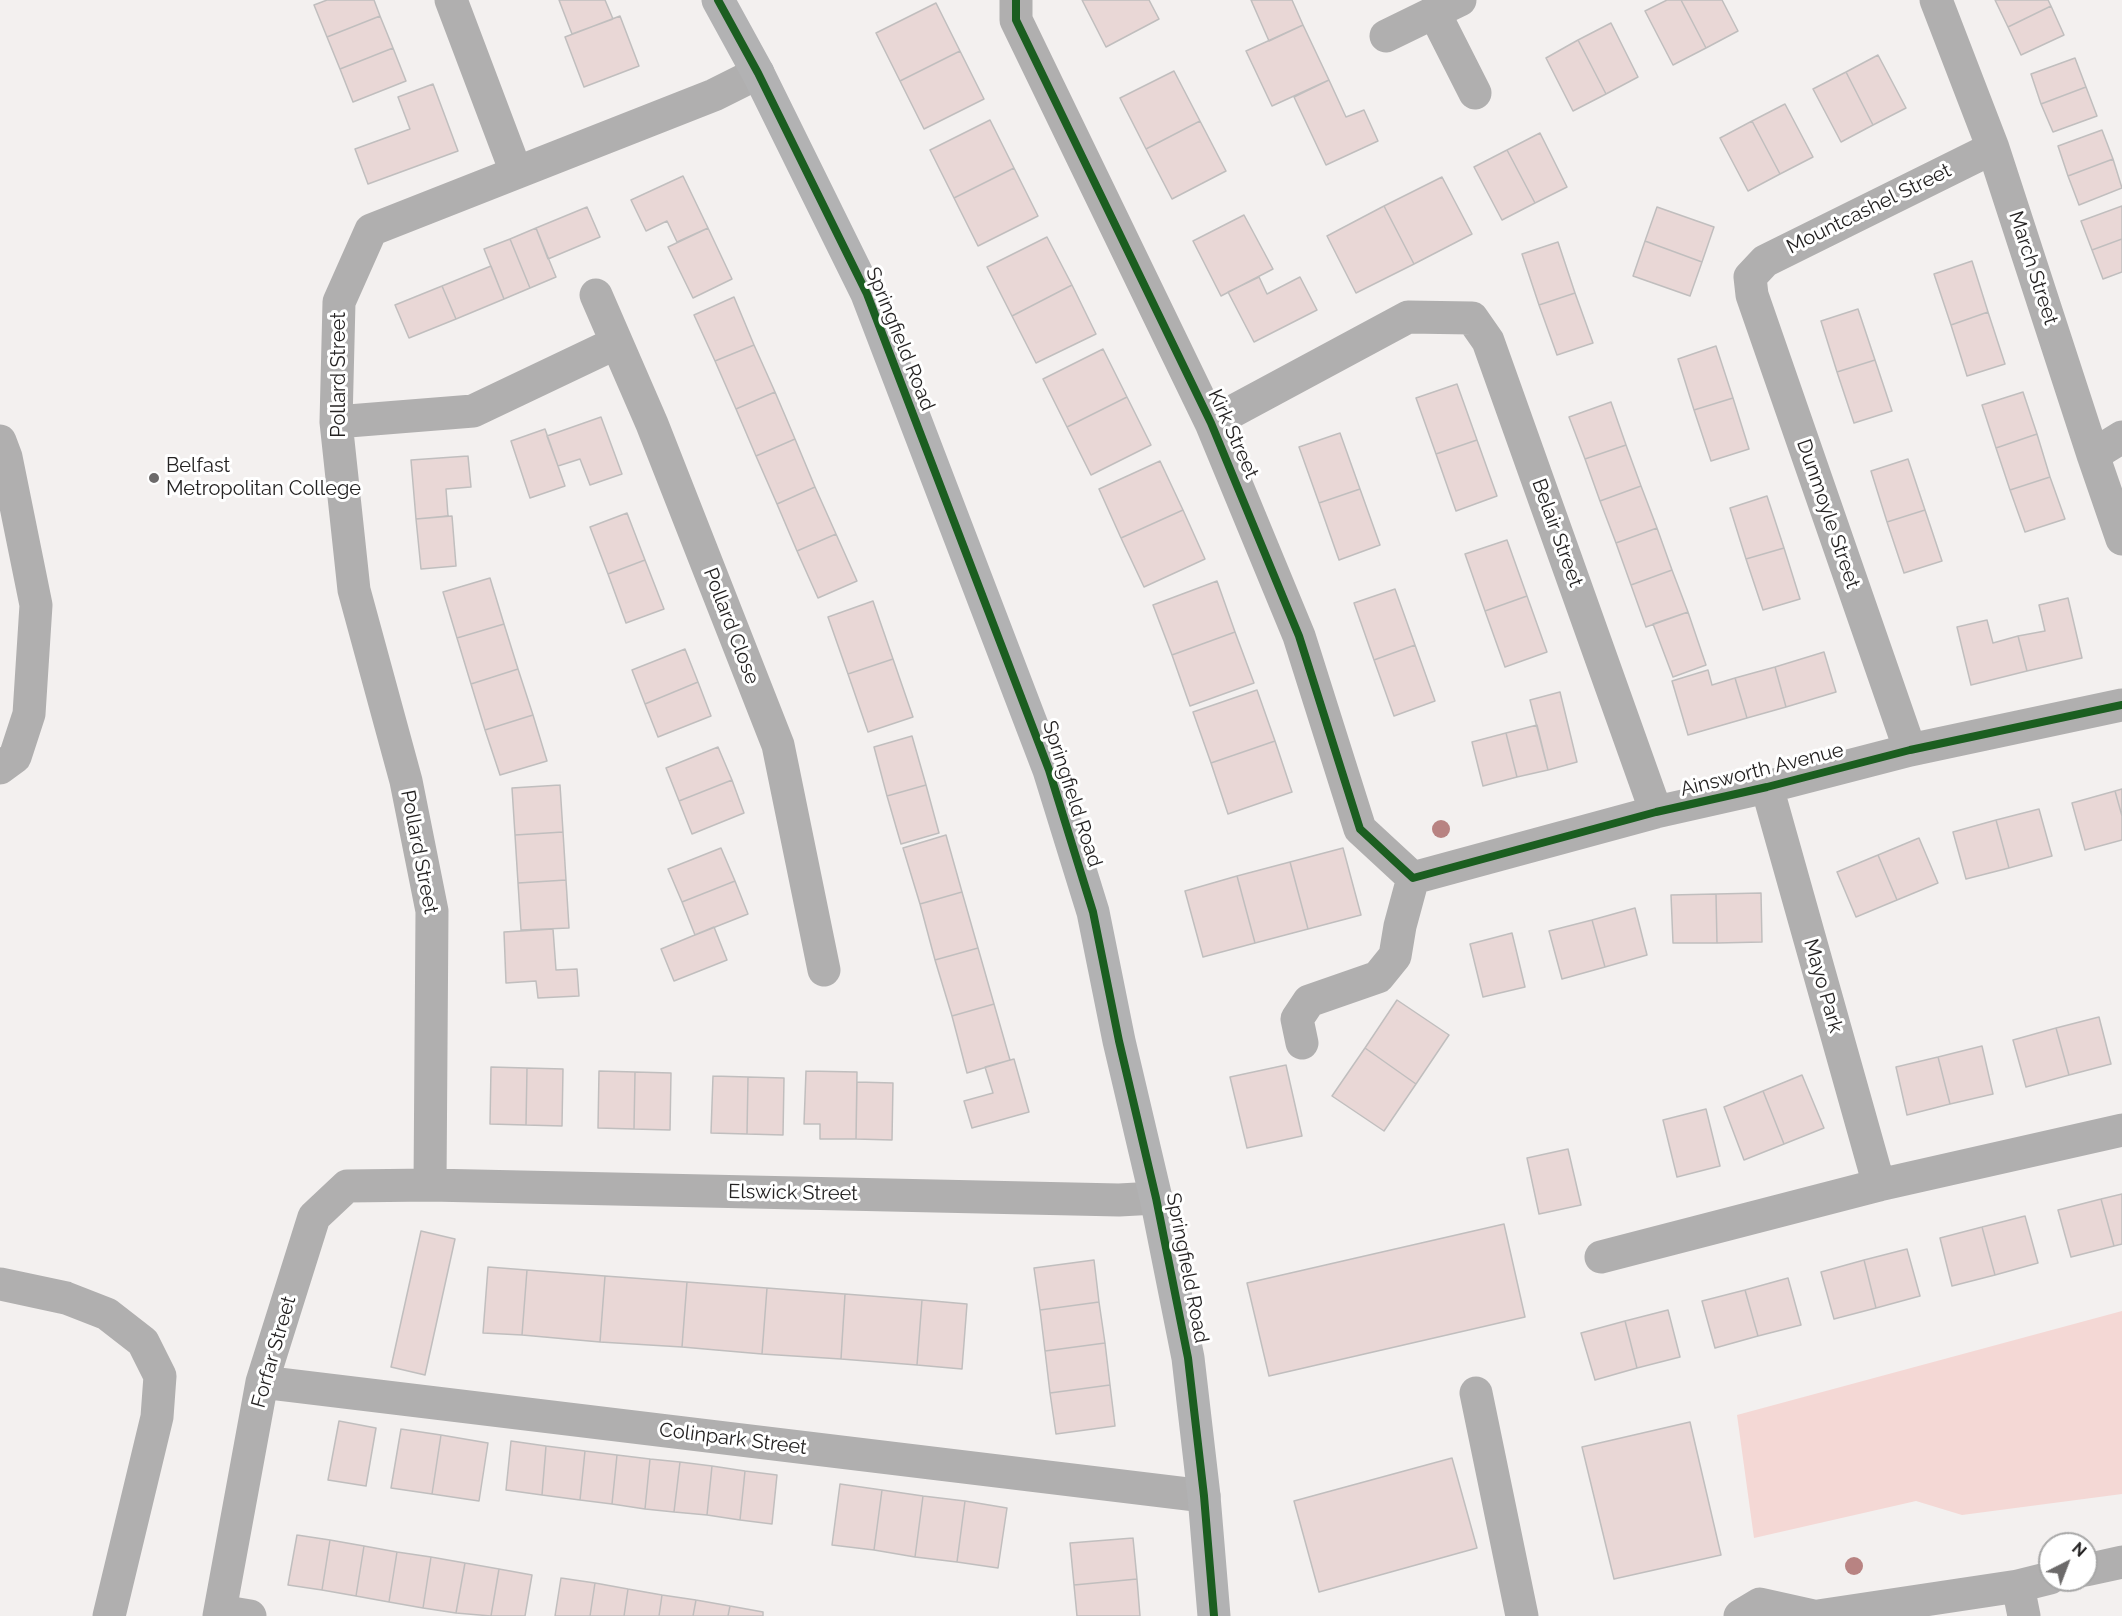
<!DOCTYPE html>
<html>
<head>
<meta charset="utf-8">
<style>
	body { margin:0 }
	#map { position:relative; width:2122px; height:1616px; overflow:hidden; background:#f3f0ef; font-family:Raleway,sans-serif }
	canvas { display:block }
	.north { position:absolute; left:2038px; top:1532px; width:60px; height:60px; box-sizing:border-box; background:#fff; border:2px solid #a7a7a7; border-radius:50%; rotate:42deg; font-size:16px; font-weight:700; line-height:24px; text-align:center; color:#242222 }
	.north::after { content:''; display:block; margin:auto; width:21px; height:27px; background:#6c6a6a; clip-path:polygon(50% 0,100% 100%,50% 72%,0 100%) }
</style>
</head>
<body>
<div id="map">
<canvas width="2122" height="1616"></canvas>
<div class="north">N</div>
</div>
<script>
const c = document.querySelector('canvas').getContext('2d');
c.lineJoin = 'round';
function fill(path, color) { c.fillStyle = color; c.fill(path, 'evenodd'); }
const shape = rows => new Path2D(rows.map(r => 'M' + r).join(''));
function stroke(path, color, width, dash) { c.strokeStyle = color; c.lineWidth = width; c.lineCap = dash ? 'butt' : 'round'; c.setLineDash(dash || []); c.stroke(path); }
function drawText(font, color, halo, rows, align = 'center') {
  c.font = font + ' Raleway,sans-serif'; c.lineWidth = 6; c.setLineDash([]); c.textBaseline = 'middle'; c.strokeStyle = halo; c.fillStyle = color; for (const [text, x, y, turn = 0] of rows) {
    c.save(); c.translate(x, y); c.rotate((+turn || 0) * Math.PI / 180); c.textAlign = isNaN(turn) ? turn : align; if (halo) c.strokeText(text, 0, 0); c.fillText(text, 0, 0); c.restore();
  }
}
const green = shape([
	[2122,1311,2122,1494,1962,1515,1916,1501,1754,1538,1737,1415]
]);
const building = shape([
	[327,0,374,0,380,16,327,37,314,5,327,0],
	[559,0,605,0,613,19,572,34,559,0],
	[1082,0,1149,0,1159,19,1106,47,1082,0],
	[1251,0,1292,0,1303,25,1269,41,1251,0],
	[1667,0,1681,0,1706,48,1673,65,1645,11,1667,0],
	[1681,0,1722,0,1738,31,1706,48,1681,0],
	[1995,0,2048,0,2051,6,2008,27,1995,0],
	[936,3,960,51,900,81,876,33,936,3],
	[2051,6,2064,35,2021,55,2008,27,2051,6],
	[380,16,393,48,340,69,327,37,380,16],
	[620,16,639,66,584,87,565,37,620,16],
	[1611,23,1638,77,1606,94,1578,40,1611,23],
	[1303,25,1329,80,1272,106,1246,51,1303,25],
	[1578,40,1606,94,1573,111,1546,58,1578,40],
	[393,48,406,81,353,102,340,69,393,48],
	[960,51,984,99,924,129,900,81,960,51],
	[1878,55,1906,108,1873,125,1846,72,1878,55],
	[2075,58,2086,87,2041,104,2031,74,2075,58],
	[1174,71,1200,121,1146,149,1120,98,1174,71],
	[1846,72,1873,125,1841,142,1813,89,1846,72],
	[1329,80,1346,117,1364,110,1378,141,1326,165,1294,97,1329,80],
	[433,84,458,151,368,184,355,149,410,129,398,97,433,84],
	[2086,87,2097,116,2053,132,2041,104,2086,87],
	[1785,104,1813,157,1780,174,1752,121,1785,104],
	[990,120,1014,168,954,198,930,150,990,120],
	[1200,121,1226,171,1172,199,1146,149,1200,121],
	[1752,121,1780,174,1748,191,1720,138,1752,121],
	[2102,130,2113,159,2068,176,2058,146,2102,130],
	[1540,133,1567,187,1535,203,1507,150,1540,133],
	[1507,150,1535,203,1502,220,1474,167,1507,150],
	[2113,159,2122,188,2079,205,2068,176,2113,159],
	[1014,168,1038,216,978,246,954,198,1014,168],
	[683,176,708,228,677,242,667,221,646,231,631,200,683,176],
	[1442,177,1472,234,1414,264,1384,206,1442,177],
	[1384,206,1414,264,1356,293,1327,236,1384,206],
	[2122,206,2122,239,2092,250,2081,221,2122,206],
	[587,207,600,237,548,259,536,228,587,207],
	[1657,207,1714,227,1702,262,1645,241,1657,207],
	[1244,215,1273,269,1221,296,1193,241,1244,215],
	[536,228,556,277,530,288,510,239,536,228],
	[708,228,732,279,693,298,668,247,708,228],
	[1047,237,1072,285,1012,316,987,267,1047,237],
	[510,239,530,288,504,299,484,249,510,239],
	[2122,239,2122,272,2103,279,2092,250,2122,239],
	[1645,241,1702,262,1690,296,1633,276,1645,241],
	[1558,242,1575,293,1539,305,1522,254,1558,242],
	[1972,261,1988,312,1951,325,1934,274,1972,261],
	[491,266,504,299,456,319,442,286,491,266],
	[1259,277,1267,294,1300,277,1317,310,1254,342,1228,292,1259,277],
	[1072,285,1096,334,1036,363,1012,316,1072,285],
	[442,286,456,319,409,338,395,305,442,286],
	[1575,293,1593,343,1557,355,1539,305,1575,293],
	[734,297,754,345,715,361,694,315,734,297],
	[1858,309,1875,360,1837,372,1821,321,1858,309],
	[1988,312,2005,364,1967,376,1951,325,1988,312],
	[754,345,775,392,736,409,715,361,754,345],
	[1716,346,1733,398,1694,410,1678,359,1716,346],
	[1103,349,1127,397,1067,427,1043,379,1103,349],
	[1875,360,1892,411,1854,423,1837,372,1875,360],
	[1457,384,1477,440,1436,454,1416,398,1457,384],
	[775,392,795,439,756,456,736,409,775,392],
	[2023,392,2037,434,1996,448,1982,405,2023,392],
	[1127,397,1151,445,1091,475,1067,427,1127,397],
	[1733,398,1749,449,1711,461,1694,410,1733,398],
	[1611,402,1626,445,1585,459,1569,417,1611,402],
	[601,417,622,474,590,485,580,459,558,466,547,436,601,417],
	[545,429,565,486,530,498,511,441,545,429],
	[1340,433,1360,489,1319,503,1299,447,1340,433],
	[2037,434,2050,477,2010,490,1996,448,2037,434],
	[795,439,815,487,777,504,756,456,795,439],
	[1477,440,1497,496,1456,511,1436,454,1477,440],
	[1626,445,1641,486,1600,501,1585,459,1626,445],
	[468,456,471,487,446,489,448,516,416,519,411,460,468,456],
	[1908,459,1925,510,1887,522,1871,471,1908,459],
	[1160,461,1183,510,1121,538,1099,489,1160,461],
	[2050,477,2065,519,2025,532,2010,490,2050,477],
	[1641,486,1657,528,1616,543,1600,501,1641,486],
	[815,487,836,534,797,551,777,504,815,487],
	[1360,489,1380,545,1339,560,1319,503,1360,489],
	[1767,496,1784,548,1746,559,1730,508,1767,496],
	[1183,510,1205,559,1144,587,1121,538,1183,510],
	[1925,510,1942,561,1904,573,1887,522,1925,510],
	[627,513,645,560,608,574,590,527,627,513],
	[452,516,456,566,421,569,416,519,452,516],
	[1657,528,1672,570,1631,585,1616,543,1657,528],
	[836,534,857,581,818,598,797,551,836,534],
	[1507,540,1527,596,1485,611,1465,554,1507,540],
	[1784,548,1800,599,1763,610,1746,559,1784,548],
	[645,560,664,609,626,623,608,574,645,560],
	[1672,570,1688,612,1646,627,1631,585,1672,570],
	[490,578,504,624,457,638,443,592,490,578],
	[1217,581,1235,632,1172,655,1153,605,1217,581],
	[1395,589,1415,645,1374,660,1354,603,1395,589],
	[1527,596,1547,652,1505,667,1485,611,1527,596],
	[2068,598,2082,658,2027,671,2018,636,2045,631,2039,605,2068,598],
	[873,601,893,659,848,674,828,617,873,601],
	[1688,612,1706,665,1673,677,1653,624,1688,612],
	[1987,620,1993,643,2018,636,2027,671,1971,685,1957,627,1987,620],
	[504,624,518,669,471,684,457,638,504,624],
	[1235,632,1254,683,1190,706,1172,655,1235,632],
	[1415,645,1435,701,1394,716,1374,660,1415,645],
	[685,649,698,682,645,704,632,670,685,649],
	[1824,652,1836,692,1786,707,1775,667,1824,652],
	[893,659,913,717,868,732,848,674,893,659],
	[1775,667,1786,707,1747,718,1735,678,1775,667],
	[518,669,533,715,485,730,471,684,518,669],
	[1708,670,1712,685,1735,678,1747,718,1688,735,1672,681,1708,670],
	[698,682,711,716,658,737,645,704,698,682],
	[1257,690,1275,741,1211,763,1193,712,1257,690],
	[1560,692,1577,762,1548,770,1530,700,1560,692],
	[533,715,547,761,500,775,485,730,533,715],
	[1537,725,1548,770,1517,777,1506,733,1537,725],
	[1506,733,1517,777,1483,786,1472,742,1506,733],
	[912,736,926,785,887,796,874,747,912,736],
	[1275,741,1292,792,1228,814,1211,763,1275,741],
	[718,747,732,780,679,801,666,768,718,747],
	[732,780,744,813,692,834,679,801,732,780],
	[560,785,563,832,515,835,512,788,560,785],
	[926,785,939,833,901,844,887,796,926,785],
	[2122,789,2122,816,2115,791,2122,789],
	[2115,791,2122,816,2122,840,2085,850,2072,803,2115,791],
	[2039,809,2052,856,2009,868,1996,820,2039,809],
	[1996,820,2009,868,1966,879,1953,832,1996,820],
	[563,832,566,880,518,883,515,835,563,832],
	[946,835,962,892,920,904,903,848,946,835],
	[1919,838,1938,883,1897,900,1878,855,1919,838],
	[721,848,735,881,682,902,668,869,721,848],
	[1343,848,1361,915,1308,929,1290,862,1343,848],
	[1878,855,1897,900,1856,917,1837,872,1878,855],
	[1290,862,1308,929,1255,943,1237,876,1290,862],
	[1237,876,1255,943,1203,957,1185,891,1237,876],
	[566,880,569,928,521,930,518,883,566,880],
	[735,881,748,914,695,935,682,902,735,881],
	[962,892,978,948,935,960,920,904,962,892],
	[1761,893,1762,942,1717,943,1716,894,1761,893],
	[1716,894,1717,943,1673,943,1671,895,1716,894],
	[1635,908,1647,955,1605,967,1592,920,1635,908],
	[1592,920,1605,967,1562,979,1549,931,1592,920],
	[714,927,727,960,674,981,661,949,714,927],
	[553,929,556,970,577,969,579,996,538,998,536,981,506,983,504,932,553,929],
	[1512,933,1525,987,1483,997,1470,944,1512,933],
	[978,948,994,1004,952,1016,935,960,978,948],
	[1397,1000,1449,1035,1416,1084,1365,1048,1397,1000],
	[994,1004,1010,1060,967,1073,952,1016,994,1004],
	[2099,1017,2111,1064,2069,1075,2056,1028,2099,1017],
	[2056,1028,2069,1075,2026,1087,2013,1040,2056,1028],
	[1982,1046,1993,1094,1950,1104,1938,1057,1982,1046],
	[1365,1048,1416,1084,1384,1131,1332,1096,1365,1048],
	[1938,1057,1950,1104,1907,1115,1896,1067,1938,1057],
	[1014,1059,1029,1112,972,1128,964,1101,993,1093,985,1067,1014,1059],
	[1286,1065,1302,1136,1247,1148,1230,1077,1286,1065],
	[491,1067,527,1068,526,1125,490,1124,491,1067],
	[527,1068,563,1069,562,1126,526,1125,527,1068],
	[599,1071,635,1072,634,1129,598,1128,599,1071],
	[806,1071,857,1072,856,1139,820,1139,820,1124,804,1124,806,1071],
	[635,1072,671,1073,670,1130,634,1129,635,1072],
	[1802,1075,1824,1128,1784,1144,1763,1091,1802,1075],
	[713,1076,748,1077,747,1134,711,1133,713,1076],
	[748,1077,784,1078,783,1135,747,1134,748,1077],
	[857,1082,893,1083,892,1140,856,1139,857,1082],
	[1763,1091,1784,1144,1744,1160,1724,1107,1763,1091],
	[1706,1109,1720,1166,1677,1177,1663,1120,1706,1109],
	[1568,1149,1581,1205,1539,1214,1527,1158,1568,1149],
	[2122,1194,2122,1244,2114,1246,2101,1199,2122,1194],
	[2101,1199,2114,1246,2071,1257,2058,1210,2101,1199],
	[2025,1216,2038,1263,1995,1275,1982,1227,2025,1216],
	[1504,1224,1525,1317,1269,1376,1247,1283,1504,1224],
	[1982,1227,1995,1275,1952,1286,1940,1238,1982,1227],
	[421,1231,455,1239,425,1375,391,1367,421,1231],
	[1907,1249,1920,1296,1876,1308,1864,1260,1907,1249],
	[1094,1260,1099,1302,1040,1310,1034,1268,1094,1260],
	[1864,1260,1876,1308,1834,1319,1821,1272,1864,1260],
	[488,1267,527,1270,522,1335,483,1333,488,1267],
	[527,1270,605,1276,600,1342,522,1335,527,1270],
	[605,1276,687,1282,682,1347,600,1342,605,1276],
	[1788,1278,1801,1325,1758,1336,1745,1290,1788,1278],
	[687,1282,767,1288,762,1354,682,1347,687,1282],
	[767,1288,845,1294,841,1359,762,1354,767,1288],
	[1745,1290,1758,1336,1715,1348,1702,1301,1745,1290],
	[845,1294,922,1300,917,1365,841,1359,845,1294],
	[922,1300,967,1304,962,1369,917,1365,922,1300],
	[1099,1302,1105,1343,1045,1351,1040,1310,1099,1302],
	[1668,1310,1680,1357,1637,1368,1625,1321,1668,1310],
	[1625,1321,1637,1368,1595,1380,1581,1333,1625,1321],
	[1105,1343,1110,1385,1050,1393,1045,1351,1105,1343],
	[1110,1385,1115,1426,1056,1434,1050,1393,1110,1385],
	[339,1421,376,1428,366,1486,328,1480,339,1421],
	[1690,1422,1721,1555,1614,1579,1582,1447,1690,1422],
	[401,1429,441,1435,432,1494,391,1488,401,1429],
	[441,1435,488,1443,479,1501,432,1494,441,1435],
	[511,1441,546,1446,542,1495,506,1490,511,1441],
	[546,1446,585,1451,580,1500,542,1495,546,1446],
	[585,1451,617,1455,612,1504,580,1500,585,1451],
	[617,1455,650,1459,645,1509,612,1504,617,1455],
	[1452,1458,1477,1548,1319,1592,1294,1501,1452,1458],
	[650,1459,680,1462,674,1512,645,1509,650,1459],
	[680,1462,712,1466,707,1515,674,1512,680,1462],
	[712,1466,745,1471,740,1520,707,1515,712,1466],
	[745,1471,777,1475,772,1524,740,1520,745,1471],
	[840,1484,882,1490,874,1550,832,1545,840,1484],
	[882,1490,923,1496,915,1557,874,1550,882,1490],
	[923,1496,965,1501,957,1562,915,1557,923,1496],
	[965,1501,1007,1508,998,1568,957,1562,965,1501],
	[297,1535,330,1540,322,1590,288,1585,297,1535],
	[1133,1538,1137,1579,1074,1585,1070,1543,1133,1538],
	[330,1540,364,1546,356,1596,322,1590,330,1540],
	[364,1546,397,1552,389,1602,356,1596,364,1546],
	[397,1552,431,1557,423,1608,389,1602,397,1552],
	[431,1557,465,1563,456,1613,423,1608,431,1557],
	[465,1563,499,1569,491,1616,456,1613,465,1563],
	[499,1569,532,1575,525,1616,491,1616,499,1569],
	[561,1578,595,1583,590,1616,555,1616,561,1578],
	[1137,1579,1140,1616,1077,1616,1074,1585,1137,1579],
	[595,1583,628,1589,624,1616,590,1616,595,1583],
	[628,1589,662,1595,659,1616,624,1616,628,1589],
	[662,1595,696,1600,693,1616,659,1616,662,1595],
	[696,1600,730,1606,728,1616,693,1616,696,1600],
	[730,1606,763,1612,763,1616,728,1616,730,1606]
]);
const minor = shape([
	[451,0,516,172],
	[1016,0,1016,20,1211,423,1299,636,1360,829,1413,878],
	[1936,0,1993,148,2093,455,2122,539],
	[1434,12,1475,93],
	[1386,36,1460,0],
	[596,295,652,424,778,745,824,970],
	[336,422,473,411,616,343],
	[1211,423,1408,317,1472,318,1488,341,1656,812],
	[0,441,6,457,36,605,29,714,15,757,0,768],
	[2093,455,2122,437],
	[1910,750,1752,295,1750,277,1765,261,1993,148],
	[1767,787,1879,1185],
	[1413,878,1656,812,1767,787,1910,750,2122,705],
	[1302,1043,1297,1019,1309,1001,1378,977,1395,956,1400,926,1413,878],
	[430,1185,432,911,406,781,354,590,336,422,339,302,371,230,714,95,758,73],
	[1601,1257,1879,1185,2122,1130],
	[0,1284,66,1298,107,1314,143,1342,160,1376,157,1417,109,1616],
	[262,1382,1204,1496],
	[1476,1393,1522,1616],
	[2086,1570,2122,1562],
	[2018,1586,2024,1616],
	[220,1611,250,1616],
	[219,1616,262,1382,314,1217,347,1186,430,1185,1119,1200,1156,1198],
	[1740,1616,1760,1604,1814,1616],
	[1818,1616,2018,1586,2050,1578]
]);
const major = shape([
	[718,0,758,73,867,294,1049,770,1093,912,1119,1041,1156,1198,1188,1358,1204,1496,1214,1616]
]);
const cycleway = shape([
	[718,0,758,73,867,294,1049,770,1093,912,1119,1041,1156,1198,1188,1358,1204,1496,1214,1616],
	[1016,0,1016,20,1211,423,1299,636,1360,829,1413,878,1656,812,1767,787,1910,750,2122,705]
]);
const trees = [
	[1441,829],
	[1854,1566]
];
const markers = [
	[154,478,6,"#6c6a6a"]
];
const streetNames = [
	["Mountcashel Street",1869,209,-26],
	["March Street",2033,268,72],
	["Springfield Road",900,339,68],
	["Pollard Street",339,375,-90],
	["Kirk Street",1233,434,66],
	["Dunmoyle Street",1828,514,71],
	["Belair Street",1557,533,70],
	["Pollard Close",731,626,69],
	["Ainsworth Avenue",1762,770,-14],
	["Springfield Road",1072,794,72],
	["Pollard Street",419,852,79],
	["Mayo Park",1823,986,74],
	["Elswick Street",793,1193,1],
	["Springfield Road",1187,1268,79],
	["Forfar Street",274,1352,-74],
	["Colinpark Street",733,1439,7]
];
const poiNames = [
	["Belfast",166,466],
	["Metropolitan College",166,489]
];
fill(green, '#f4d8d5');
fill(building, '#e9d7d6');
stroke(building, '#c0bebe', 1.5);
stroke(minor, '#b0afaf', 33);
stroke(major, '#b2b2b3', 33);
stroke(cycleway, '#1b5e20', 8);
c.fillStyle = '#b88382';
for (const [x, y] of trees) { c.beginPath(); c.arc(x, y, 9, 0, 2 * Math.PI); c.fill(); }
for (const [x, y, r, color] of markers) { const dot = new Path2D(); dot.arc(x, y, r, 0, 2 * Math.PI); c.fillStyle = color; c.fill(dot); stroke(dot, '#fff', 2); }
drawText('20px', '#242222', '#fff', streetNames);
drawText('20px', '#242222', '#fff', poiNames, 'left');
</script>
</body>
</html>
